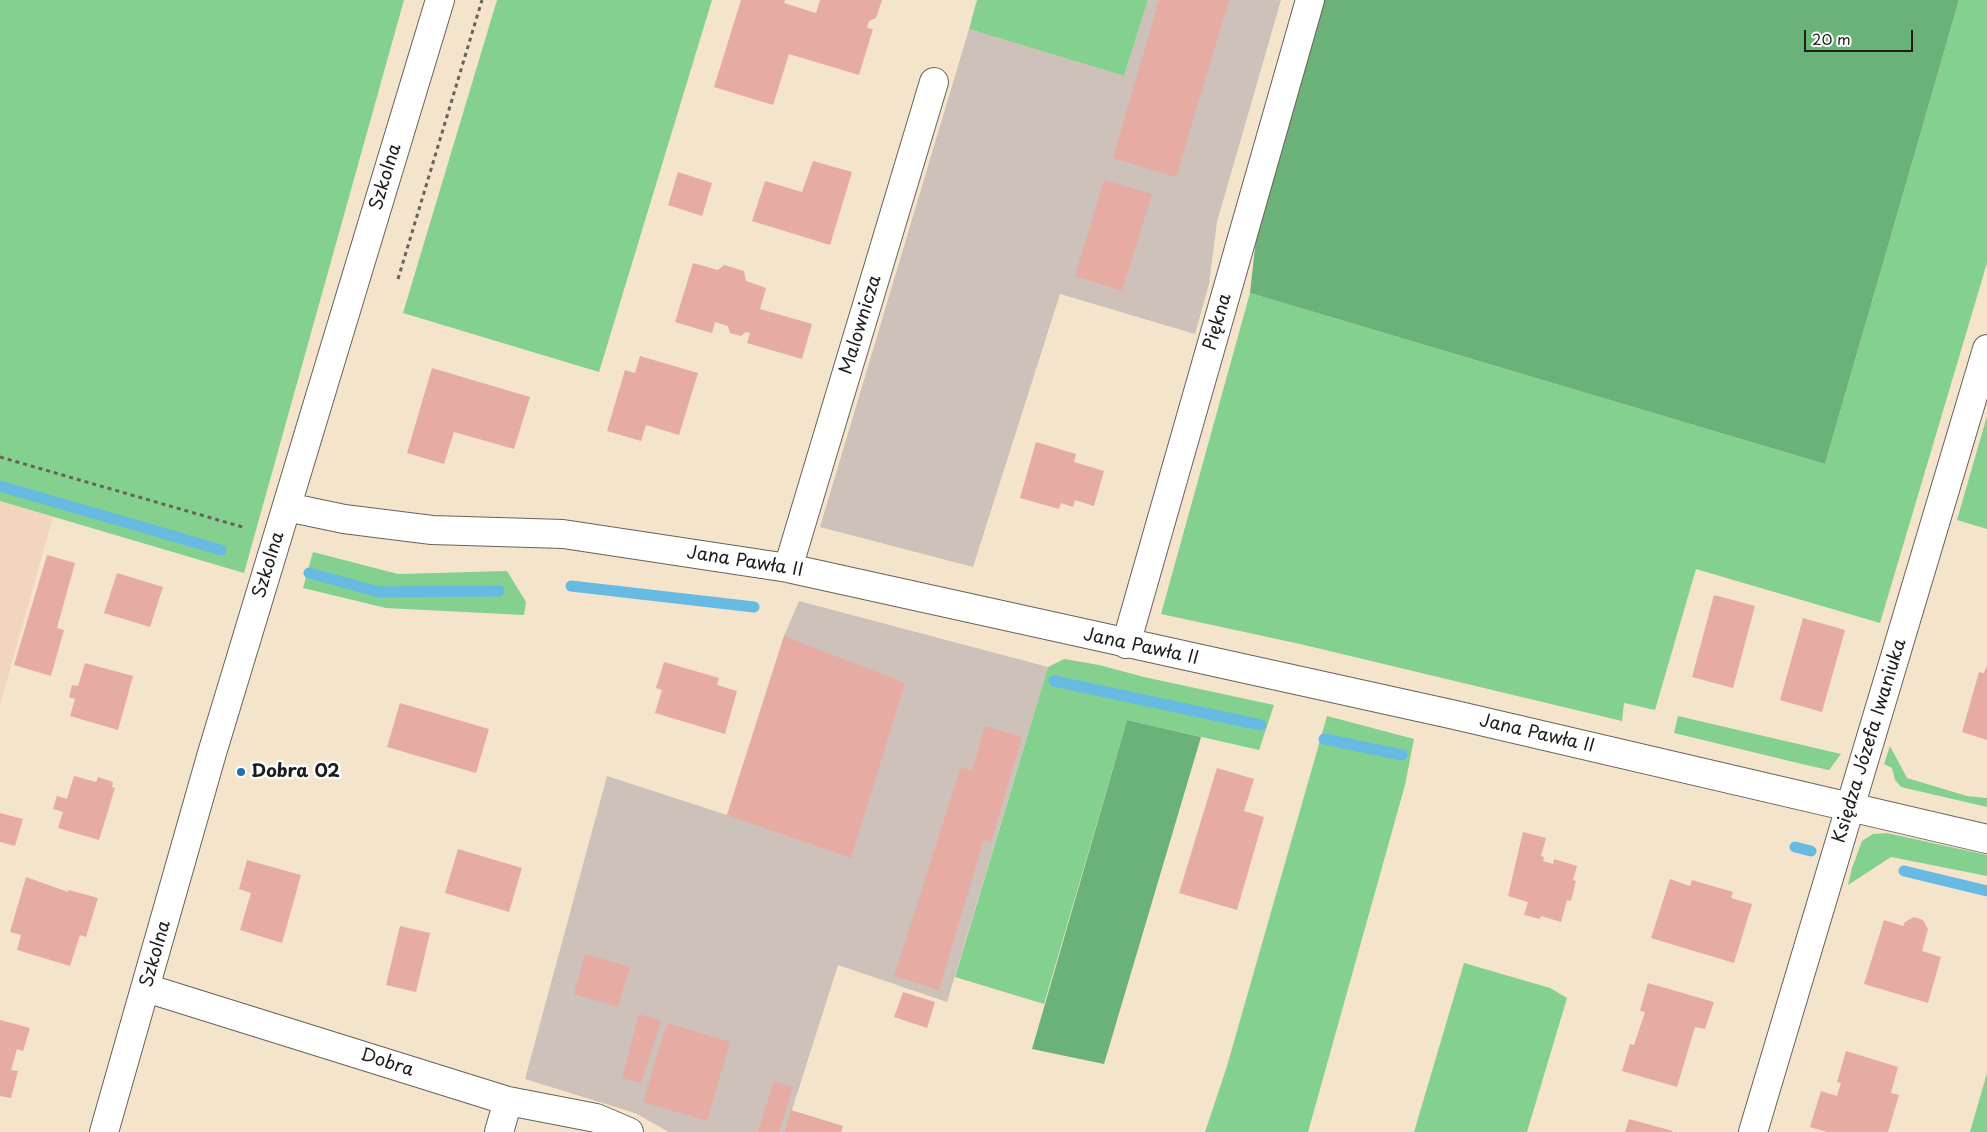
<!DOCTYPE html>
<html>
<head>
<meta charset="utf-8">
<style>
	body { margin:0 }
	#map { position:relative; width:1987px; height:1132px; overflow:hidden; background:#f5e4cc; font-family:"Playpen Sans",sans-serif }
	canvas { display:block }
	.scale { position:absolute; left:1804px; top:30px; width:109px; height:22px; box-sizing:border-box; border:2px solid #1c1c1c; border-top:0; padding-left:6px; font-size:15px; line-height:18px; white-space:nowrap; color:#1c1c1c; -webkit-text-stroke:4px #fff; paint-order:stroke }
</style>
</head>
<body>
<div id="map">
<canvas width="1987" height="1132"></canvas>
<div class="scale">20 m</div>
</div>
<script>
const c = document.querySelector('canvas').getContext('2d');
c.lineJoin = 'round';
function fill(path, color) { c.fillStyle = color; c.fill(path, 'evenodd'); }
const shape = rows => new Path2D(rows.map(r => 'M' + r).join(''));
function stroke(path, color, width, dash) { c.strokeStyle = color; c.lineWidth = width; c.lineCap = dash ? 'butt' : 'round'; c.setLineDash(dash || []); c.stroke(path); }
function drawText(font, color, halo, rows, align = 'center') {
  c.font = font + ' "Playpen Sans",sans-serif'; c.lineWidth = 5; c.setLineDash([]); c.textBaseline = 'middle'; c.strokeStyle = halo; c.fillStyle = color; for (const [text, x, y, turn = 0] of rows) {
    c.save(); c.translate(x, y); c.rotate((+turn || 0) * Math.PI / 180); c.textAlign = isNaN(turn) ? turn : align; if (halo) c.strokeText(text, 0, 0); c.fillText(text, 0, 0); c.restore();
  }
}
const built = shape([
	[0,501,53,517,0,705]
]);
const industrial = shape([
	[1148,0,1281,0,1217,222,1209,284,1195,334,1060,294,973,567,820,527,969,29,1124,76],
	[799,601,1048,667,947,1002,838,965,785,1132,669,1132,635,1113,525,1079,607,776,727,815,784,636]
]);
const green = shape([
	[0,0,404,0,244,573,0,501],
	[497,0,712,0,599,372,403,313],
	[977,0,1148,0,1124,76,969,29],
	[1959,0,1987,0,1987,263,1880,623,1696,569,1655,710,1624,703,1622,721,1300,644,1161,614,1250,293,1825,464],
	[1987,416,1987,529,1957,520],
	[313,552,398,574,507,571,526,602,524,615,386,608,303,588],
	[1064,659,1099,665,1144,677,1274,705,1259,750,1127,720,1044,1004,955,977,1048,667],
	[1327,716,1414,739,1405,785,1308,1132,1205,1132,1227,1066],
	[1678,716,1841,754,1829,770,1806,765,1674,733],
	[1890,746,1907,778,1967,796,1987,798,1987,807,1901,787,1895,780,1892,768,1884,764],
	[1887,833,1987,855,1987,876,1891,857,1848,885,1852,868,1862,841,1873,834],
	[1464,963,1550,988,1567,998,1527,1132,1414,1132],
	[1987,1073,1987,1132,1970,1132]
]);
const forest = shape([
	[1321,0,1959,0,1825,464,1250,293,1258,220],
	[1127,720,1201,737,1104,1064,1032,1049]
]);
const stream = shape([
	[0,486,221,550],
	[309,573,379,592,499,591],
	[571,586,754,607],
	[1054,681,1261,725],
	[1324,739,1402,755],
	[1795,847,1811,851],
	[1904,871,1987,891]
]);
const building = shape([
	[741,0,785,0,784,3,816,13,820,0,882,0,876,18,869,21,867,28,873,29,859,75,789,54,773,105,714,87],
	[1159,0,1229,0,1176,177,1113,158],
	[813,161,852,172,830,245,752,221,765,181,802,192],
	[678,172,712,183,702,216,668,205],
	[1104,180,1152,194,1122,291,1075,276],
	[693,263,718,270,724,265,744,271,746,281,766,288,760,309,812,324,802,359,747,343,750,333,746,332,741,336,730,333,728,326,715,322,712,333,675,322],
	[640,356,698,373,679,435,646,425,641,441,607,431,625,370,635,373],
	[432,368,530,397,514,449,454,432,444,464,407,453],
	[1036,442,1076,454,1074,462,1104,471,1094,506,1075,500,1073,507,1061,503,1059,509,1020,498],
	[47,555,75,563,57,628,64,630,51,676,14,665],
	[117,573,163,587,150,627,104,613],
	[1714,595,1755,606,1733,688,1692,677],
	[1803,618,1845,630,1822,712,1780,700],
	[784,636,905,683,851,858,727,815],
	[664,662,719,678,717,685,737,691,725,734,655,713,662,690,656,688],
	[85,663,133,676,118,730,70,716,75,699,69,697,72,685,78,686],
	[1987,665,1987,740,1962,732,1979,672,1984,673],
	[400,703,489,729,476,773,387,747],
	[985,726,1022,737,991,842,984,839,939,990,894,976,961,767,972,771],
	[1217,768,1254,779,1244,811,1264,817,1237,910,1179,893],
	[74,776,96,782,98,777,113,782,112,787,115,788,99,840,58,828,63,812,53,809,57,796,67,799],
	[0,813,23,819,15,846,0,842],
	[1523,832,1546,838,1541,856,1544,857,1543,861,1553,864,1554,859,1577,866,1573,880,1576,881,1571,901,1567,900,1561,922,1541,916,1540,919,1524,915,1528,902,1508,896],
	[458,849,522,868,509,912,445,893],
	[247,860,301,875,282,943,240,930,251,893,239,889],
	[26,877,68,892,69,890,98,898,86,937,80,935,70,966,17,950,21,935,10,932],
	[1670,879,1690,886,1692,880,1733,892,1731,898,1752,904,1734,963,1651,938],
	[1914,917,1923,920,1928,929,1922,951,1941,957,1928,1003,1864,984,1884,920,1903,926,1905,922],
	[400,926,430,933,416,992,386,985],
	[585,954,630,967,618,1007,574,994],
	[1648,983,1714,1002,1705,1029,1695,1027,1677,1087,1622,1071,1630,1044,1634,1045,1645,1012,1640,1011],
	[903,992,935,1002,927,1028,894,1017],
	[639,1014,661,1021,641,1083,622,1078],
	[0,1020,30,1028,23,1051,17,1049,11,1070,18,1071,11,1098,0,1096],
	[667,1023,730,1042,707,1121,643,1102],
	[1846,1051,1898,1067,1891,1093,1899,1095,1888,1132,1827,1132,1810,1127,1821,1091,1837,1096,1841,1083,1837,1082],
	[774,1081,793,1087,779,1132,758,1132],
	[791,1110,843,1126,841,1132,785,1132],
	[1629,1119,1673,1131,1672,1132,1625,1132]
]);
const path = shape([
	[398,279,482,0],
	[0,457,246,528]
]);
const minor = shape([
	[287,507,344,519,432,530,563,534,788,568,1455,715,1987,839],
	[788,568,934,82],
	[1126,644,1310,0],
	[146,988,508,1101,596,1118,629,1132],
	[104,1132,212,753,440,0],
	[499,1132,508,1101],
	[1753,1132,1987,349]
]);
const markers = [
	[241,772,5,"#1f6fb2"]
];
const streetNames = [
	["Szkolna",386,177,-73],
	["Piękna",1218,322,-74],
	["Malownicza",861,325,-73],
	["Jana Pawła II",745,562,9],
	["Szkolna",269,565,-73],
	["Jana Pawła II",1141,647,12],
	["Jana Pawła II",1537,734,13],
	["Księdza Józefa Iwaniuka",1870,741,-73],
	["Szkolna",156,954,-74],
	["Dobra",387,1063,18]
];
const poiNames = [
	["Dobra 02",251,772]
];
fill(built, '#f1d5bc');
fill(industrial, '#cec1b9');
fill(green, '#84d08e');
fill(forest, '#6bb279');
stroke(stream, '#67bbe3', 11);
fill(building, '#e6aca4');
stroke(minor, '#68625a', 30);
stroke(path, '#68625a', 3, [4, 4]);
stroke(minor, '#fff', 28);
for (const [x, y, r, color] of markers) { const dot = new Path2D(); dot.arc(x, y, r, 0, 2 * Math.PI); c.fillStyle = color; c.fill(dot); stroke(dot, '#fff', 2); }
drawText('18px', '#1c1c1c', '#fff', streetNames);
drawText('bold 18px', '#1c1c1c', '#fff', poiNames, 'left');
</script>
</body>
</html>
